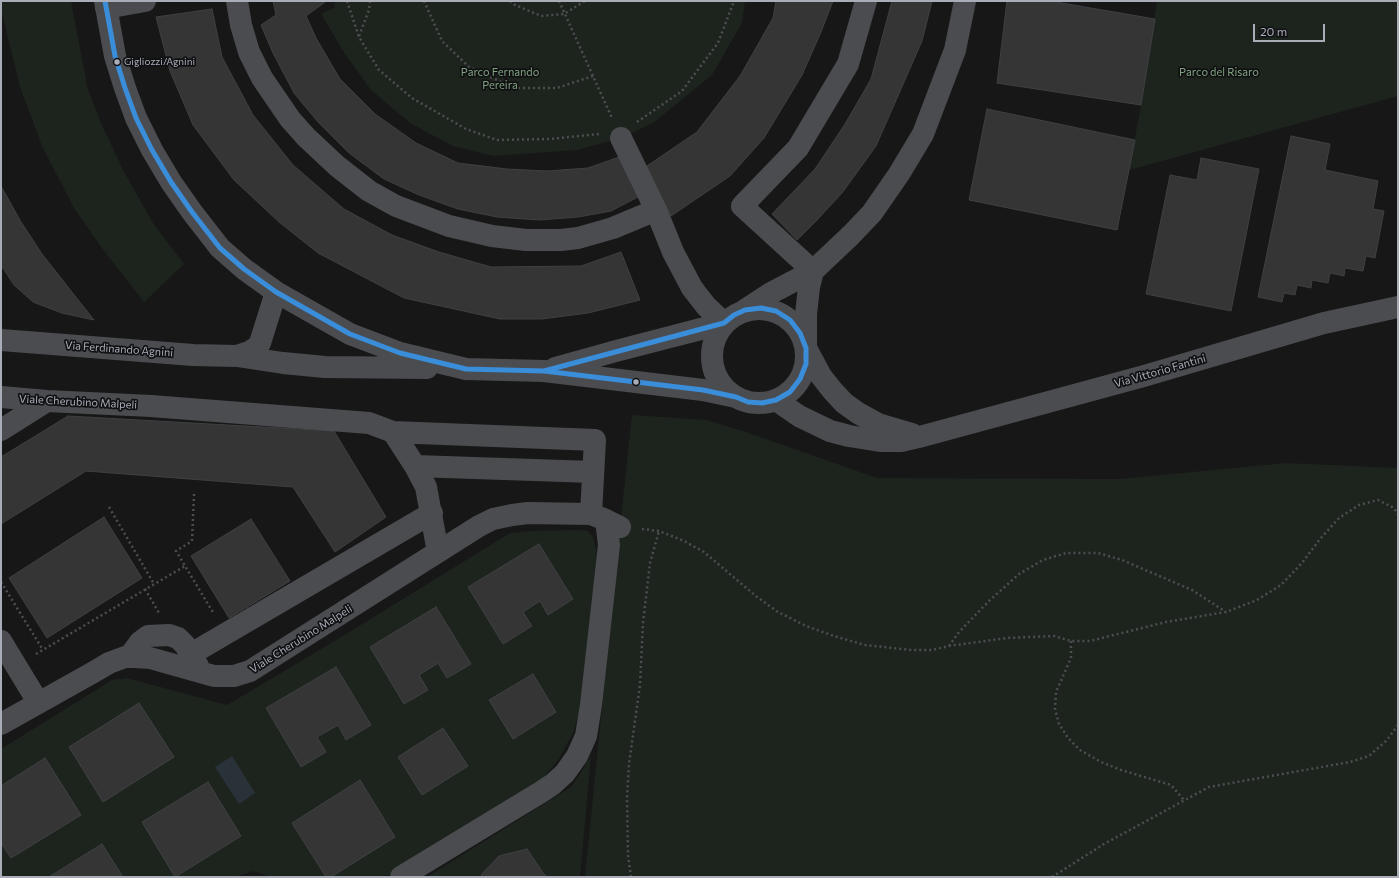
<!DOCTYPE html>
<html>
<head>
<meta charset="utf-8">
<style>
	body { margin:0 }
	#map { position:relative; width:1399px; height:878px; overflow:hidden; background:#171717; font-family:Commissioner,sans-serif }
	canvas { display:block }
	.frame { position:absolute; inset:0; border:2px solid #a8adb8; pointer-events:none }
	.scale { position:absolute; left:1253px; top:24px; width:72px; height:18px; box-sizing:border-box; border:2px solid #a8adb8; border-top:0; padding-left:5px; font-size:12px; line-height:14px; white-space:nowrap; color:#a8adb8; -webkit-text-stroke:3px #111113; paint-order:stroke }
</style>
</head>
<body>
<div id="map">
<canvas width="1399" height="878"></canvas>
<div class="frame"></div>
<div class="scale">20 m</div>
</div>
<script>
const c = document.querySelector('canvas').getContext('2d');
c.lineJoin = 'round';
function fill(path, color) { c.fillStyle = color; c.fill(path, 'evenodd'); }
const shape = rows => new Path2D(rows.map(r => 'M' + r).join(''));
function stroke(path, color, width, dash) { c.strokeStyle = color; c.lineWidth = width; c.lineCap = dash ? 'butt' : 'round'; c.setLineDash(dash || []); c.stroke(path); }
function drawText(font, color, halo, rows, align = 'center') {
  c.font = font + ' Commissioner,sans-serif'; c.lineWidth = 3.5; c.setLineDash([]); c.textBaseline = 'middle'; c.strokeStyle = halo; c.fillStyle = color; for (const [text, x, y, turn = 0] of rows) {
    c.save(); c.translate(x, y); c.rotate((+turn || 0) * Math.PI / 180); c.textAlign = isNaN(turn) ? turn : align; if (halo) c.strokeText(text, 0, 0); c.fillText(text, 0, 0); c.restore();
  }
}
const green = shape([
	[1,1,71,1,88,90,101,123,124,172,153,223,184,264,144,302,104,251,74,208,42,146,20,87,1,9],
	[334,1,745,1,742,23,712,75,653,123,621,138,577,150,493,156,453,146,410,123,371,90,345,54,321,14,335,7],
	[1157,1,1398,1,1398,96,1129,170,1141,105],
	[632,415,707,420,746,432,877,478,1120,479,1286,463,1398,468,1398,877,585,877,620,527],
	[579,530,588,531,593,537,597,553,580,711,573,733,558,760,544,777,389,875,378,877,271,877,253,871,235,877,1,877,1,749,112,680,127,678,227,705,338,639,510,533,529,531],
	[591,756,580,877,427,877,571,787,580,774]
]);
const water = shape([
	[232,756,255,793,239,804,215,767]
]);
const building = shape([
	[273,1,324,1,325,2,306,16,316,38,340,79,375,114,416,143,458,163,507,169,547,171,588,168,622,156,638,197,611,211,578,217,539,220,497,217,458,209,419,195,384,179,349,153,318,122,294,93,273,53,261,25,276,15,273,1],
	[776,1,833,1,821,32,802,75,764,138,730,176,671,216,644,168,697,132,740,76,773,18,776,1],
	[892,1,932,1,922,41,876,146,842,193,817,220,797,240,772,214,815,169,845,124,871,79,892,1],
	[1007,1,1050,1,1155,19,1141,105,997,83,1007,1],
	[212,9,222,57,253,115,293,165,344,209,392,235,439,252,491,267,581,266,621,252,640,300,588,313,542,319,500,319,404,298,318,253,279,222,234,180,193,125,170,71,156,17,212,9],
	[987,109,1135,140,1117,230,969,200,987,109],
	[1291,136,1330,144,1325,170,1378,181,1373,209,1384,211,1375,258,1366,256,1363,271,1345,268,1344,276,1330,273,1328,283,1312,280,1311,288,1297,285,1295,295,1284,293,1282,302,1258,297,1291,136],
	[1201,158,1259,169,1231,311,1146,294,1170,175,1197,180,1201,158],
	[1,186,21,222,42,254,94,320,62,313,33,302,14,285,1,265,1,186],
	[68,416,334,431,386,517,335,552,293,487,86,471,1,524,1,457,68,416],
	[104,517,142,578,47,638,9,578,104,517],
	[251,519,290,581,229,618,191,556,251,519],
	[539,544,573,599,548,615,540,601,523,612,532,626,503,644,468,587,539,544],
	[436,607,471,664,447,678,438,663,419,675,428,690,404,704,370,647,436,607],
	[336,667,371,725,346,740,338,725,317,737,326,752,301,767,266,708,336,667],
	[533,674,556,712,513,739,489,700,533,674],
	[139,703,174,757,103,802,69,747,139,703],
	[443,728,468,766,422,795,398,757,443,728],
	[45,758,81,815,11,858,1,843,1,786,45,758],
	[360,780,395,837,331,877,326,877,292,823,360,780],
	[208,782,241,836,175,877,142,822,208,782],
	[102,844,123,877,49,877,102,844],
	[527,849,543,873,547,877,483,877,481,875,499,856,527,849]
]);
const path = shape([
	[347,1,359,37,379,70,412,98,466,129,497,140,549,139,599,134],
	[424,1,442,41,469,67,514,88,557,88,593,76],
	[510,1,515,5,541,16,564,14,585,1],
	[559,1,612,118],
	[359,36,369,10,370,1],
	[637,122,682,91,718,43,734,1],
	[194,494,192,541,176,551,214,614],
	[109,507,154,584],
	[642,529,659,531,684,541,704,552,757,597,778,612,806,626,834,636,865,645,911,650,932,650,949,646,1007,638,1054,636,1071,641,1090,641,1166,622,1226,612,1257,600,1281,585,1302,563,1320,539,1339,518,1359,505,1378,500,1394,508,1398,515],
	[1,582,43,650],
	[145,589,159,613],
	[1071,641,1071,658,1056,692,1055,709,1059,724,1068,738,1080,750,1101,762,1121,770,1171,785,1184,800],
	[949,646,959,632,989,601,1019,574,1043,560,1066,553,1098,553,1122,560,1192,590,1226,612],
	[36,654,185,566],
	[631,877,628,855,627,798,629,764,640,685,643,623,650,563,659,531],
	[1052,877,1104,844,1209,787,1350,762,1369,756,1387,740,1398,725]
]);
const minor = shape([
	[105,1,115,56,125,88,136,118,152,150,171,182,192,212,220,248,244,269,276,292,350,334,400,353,466,369,544,371,703,390,736,397],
	[237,1,241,25,249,52,262,78,290,119,306,137,337,166,369,191,396,206,449,226,492,236,526,240,561,240,578,238,613,228,656,210],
	[106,8,145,1],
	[621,138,656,210,673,252,692,288,706,306,724,323],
	[813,271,742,206,798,148,848,64,866,1],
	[813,271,809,287,806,314,806,348,821,376,832,390,844,403,858,413,878,424,912,434],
	'712 356a47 47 0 1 1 94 0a47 47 0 1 1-94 0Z',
	[745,310,771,293,813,271,851,235,872,213,899,174,923,134,955,50,965,1],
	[1,340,193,355,237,356,283,363,325,367,427,368],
	[237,356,249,352,257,347,260,343,276,292],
	[555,368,616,351,724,323],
	[1,397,47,401,151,406,369,423,393,432],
	[776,400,799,416,830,431,849,436,880,441,901,441,923,436,1144,376,1324,323,1398,307],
	[1,430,47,401],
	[415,466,593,472],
	[438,552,426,487,415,466,393,432,595,440,591,514],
	[1,641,38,702],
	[191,654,432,513],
	[129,657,140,642,148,636,169,635,178,638,185,645,198,666],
	[1,724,92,673,109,663,125,657,134,657,150,658,214,676,234,676,250,671,479,526,493,519,512,515,528,513,591,514,606,520,620,527],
	[401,877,541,792,553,784,565,773,577,756,586,736,591,705,609,545,606,520]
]);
const bus1 = shape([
	[105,1,115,56,125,88,136,118,152,150,171,182,192,212,220,248,244,269,276,292,350,334,400,353,466,369,544,371],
	[761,308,776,311,790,320,800,333,806,348,806,364,800,379,790,392,776,400,762,403,748,402,736,397,703,390,544,371,724,323,734,315,745,310,761,308]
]);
const markers = [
	[117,62,3.5,"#a8adb8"],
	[636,382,3.5,"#a8adb8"]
];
const busNames = [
	["Gigliozzi/Agnini",124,62]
];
const parkNames = [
	["Parco Fernando",500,72],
	["Pereira",500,85],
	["Parco del Risaro",1219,72]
];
const streetNames = [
	["Via Ferdinando Agnini",119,349,4],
	["Via Vittorio Fantini",1160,371,-16],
	["Viale Cherubino Malpeli",78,402,3],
	["Viale Cherubino Malpeli",301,639,-32]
];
fill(green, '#1d241e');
fill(water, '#2a3239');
fill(building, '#353536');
stroke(building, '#3f4043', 1);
stroke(path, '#4d4e52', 2.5, [2, 3]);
stroke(minor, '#4b4c50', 22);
stroke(bus1, '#3a8dd9', 5);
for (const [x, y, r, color] of markers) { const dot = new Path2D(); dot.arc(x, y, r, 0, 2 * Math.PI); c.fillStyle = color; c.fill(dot); stroke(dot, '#111113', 1.5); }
drawText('10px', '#a8adb8', '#111113', busNames, 'left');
drawText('11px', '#7fa381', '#111113', parkNames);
drawText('11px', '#a8adb8', '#111113', streetNames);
</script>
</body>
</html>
